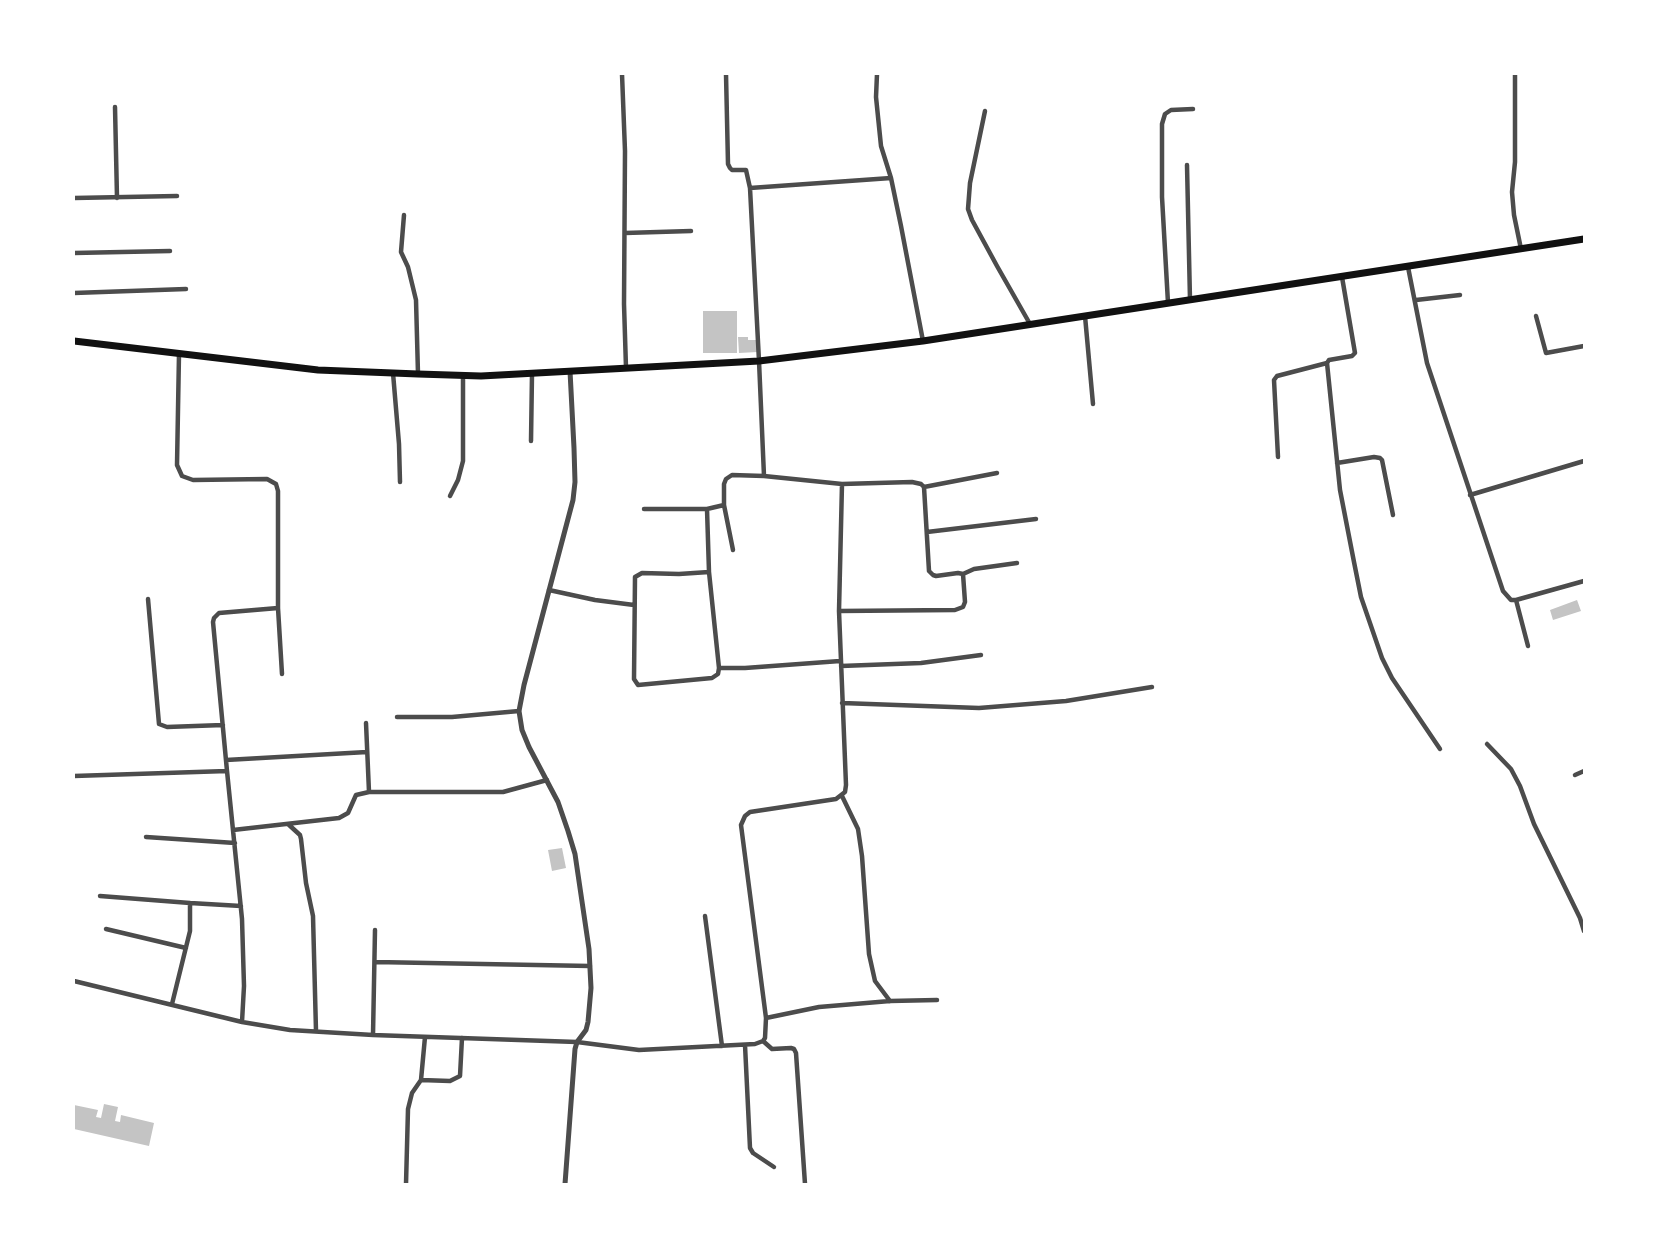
<!DOCTYPE html>
<html>
<head>
<meta charset="utf-8">
<style>
	body { margin:0 }
	#map { position:relative; width:1658px; height:1258px; overflow:hidden; background:#fff; font-family:"Fira Sans",sans-serif }
	canvas { display:block }
	.frame { position:absolute; inset:0; border:75px solid #fff; pointer-events:none }
</style>
</head>
<body>
<div id="map">
<canvas width="1658" height="1258"></canvas>
<div class="frame"></div>
</div>
<script>
const c = document.querySelector('canvas').getContext('2d');
c.lineJoin = 'round';
function fill(path, color) { c.fillStyle = color; c.fill(path, 'evenodd'); }
const shape = rows => new Path2D(rows.map(r => 'M' + r).join(''));
function stroke(path, color, width, dash) { c.strokeStyle = color; c.lineWidth = width; c.lineCap = dash ? 'butt' : 'round'; c.setLineDash(dash || []); c.stroke(path); }
const building = shape([
	[703,311,737,311,737,353,703,353],
	[738,337,748,337,748,340,757,340,757,352,739,353],
	[1577,600,1581,611,1553,620,1550,610],
	[562,848,566,868,552,871,548,850],
	[104,1104,118,1107,115,1121,120,1122,121,1115,154,1123,149,1146,74,1129,74,1105,98,1110,96,1117,101,1118]
]);
const minor = shape([
	[622,74,625,151,624,304,626,368],
	[726,74,728,164,730,168,732,170,746,170,750,188],
	[877,74,876,97,881,146,891,178,901,226,923,341],
	[1515,74,1515,162,1512,192,1514,215,1521,249],
	[115,107,117,198],
	[985,111,970,183,968,209,972,220,997,266,1030,324],
	[1187,165,1190,300],
	[74,198,177,196],
	[404,215,401,252,408,267,416,300,418,374],
	[625,233,691,231],
	[74,253,170,251],
	[1408,267,1427,363,1503,591,1511,600,1516,600,1584,581],
	[1342,277,1355,353,1352,356,1329,360,1327,363,1340,490,1354,562,1361,597,1382,658,1392,678,1440,749],
	[74,293,186,289],
	[1416,300,1460,295],
	[1168,303,1162,197,1162,124,1165,114,1171,110,1193,109],
	[1085,316,1093,404],
	[1536,316,1546,353,1584,346],
	[179,354,177,465,182,476,193,480,267,479,276,484,278,491,278,608,282,674],
	[393,373,399,444,400,482],
	[531,441,532,374],
	[1278,457,1274,380,1277,376,1327,363],
	[1337,463,1374,457,1380,458,1382,460,1393,515],
	[924,487,997,473],
	[1470,495,1584,461],
	[450,496,458,480,463,461,463,376],
	[644,509,707,509],
	[927,532,1036,519],
	[733,550,724,505,724,484,726,479,732,475,764,476],
	[709,572,679,574,642,573,635,577,634,679,638,685,712,678,718,674,719,668,709,572,707,509,724,505],
	[963,574,974,569,1017,563],
	[549,590,595,600,634,605],
	[148,599,159,724,167,727,223,725],
	[1516,600,1528,646],
	[839,611,955,610,963,607,965,602,963,574,958,573,936,576,933,575,929,571,924,487,921,484,912,482,842,484],
	[841,666,921,663,981,655],
	[719,668,745,668,840,661],
	[842,703,979,708,1066,701,1152,687],
	[397,717,452,717,519,711],
	[366,723,369,792,503,792,547,780],
	[1487,744,1511,769,1520,786,1534,824,1580,918,1584,931],
	[226,760,367,752],
	[227,771,213,622,214,618,219,613,278,608],
	[1575,775,1584,771],
	[74,776,227,771,242,919,244,986,242,1022],
	[842,796,858,829,862,856,869,954,875,981,890,1001],
	[288,824,300,835,301,839,306,883,313,916,316,1031],
	[233,830,339,818,348,813,356,795,369,792],
	[146,837,235,843],
	[100,896,190,903,190,931,172,1004],
	[190,903,241,906],
	[705,916,722,1046],
	[106,929,186,948],
	[375,962,590,966],
	[74,981,242,1022,290,1030,373,1035,577,1042,639,1050,755,1044,763,1041,765,1038,766,1018,741,825,745,816,750,812,836,799,845,792,846,785,839,611,842,484,764,476,759,361,750,188,891,178],
	[766,1018,819,1007,890,1001,937,1000],
	[373,1035,375,930],
	[763,1041,772,1049,791,1048,794,1049,796,1053,805,1184],
	[745,1045,750,1148,753,1153,774,1167],
	[421,1080,450,1081,460,1076,462,1038],
	[406,1184,408,1109,412,1093,421,1080,425,1037]
]);
const tertiary = shape([
	[565,1184,575,1049,577,1042,586,1030,588,1022,591,988,589,949,575,854,568,831,558,802,529,747,522,730,519,711,524,685,573,500,575,482,574,448,570,371]
]);
const trunk = shape([
	[74,341,318,370,418,374,481,376,759,361,923,341,1584,239]
]);
fill(building, '#c4c4c4');
stroke(minor, '#4c4c4c', 4.5);
stroke(tertiary, '#4c4c4c', 5);
stroke(trunk, '#111', 7);
</script>
</body>
</html>
